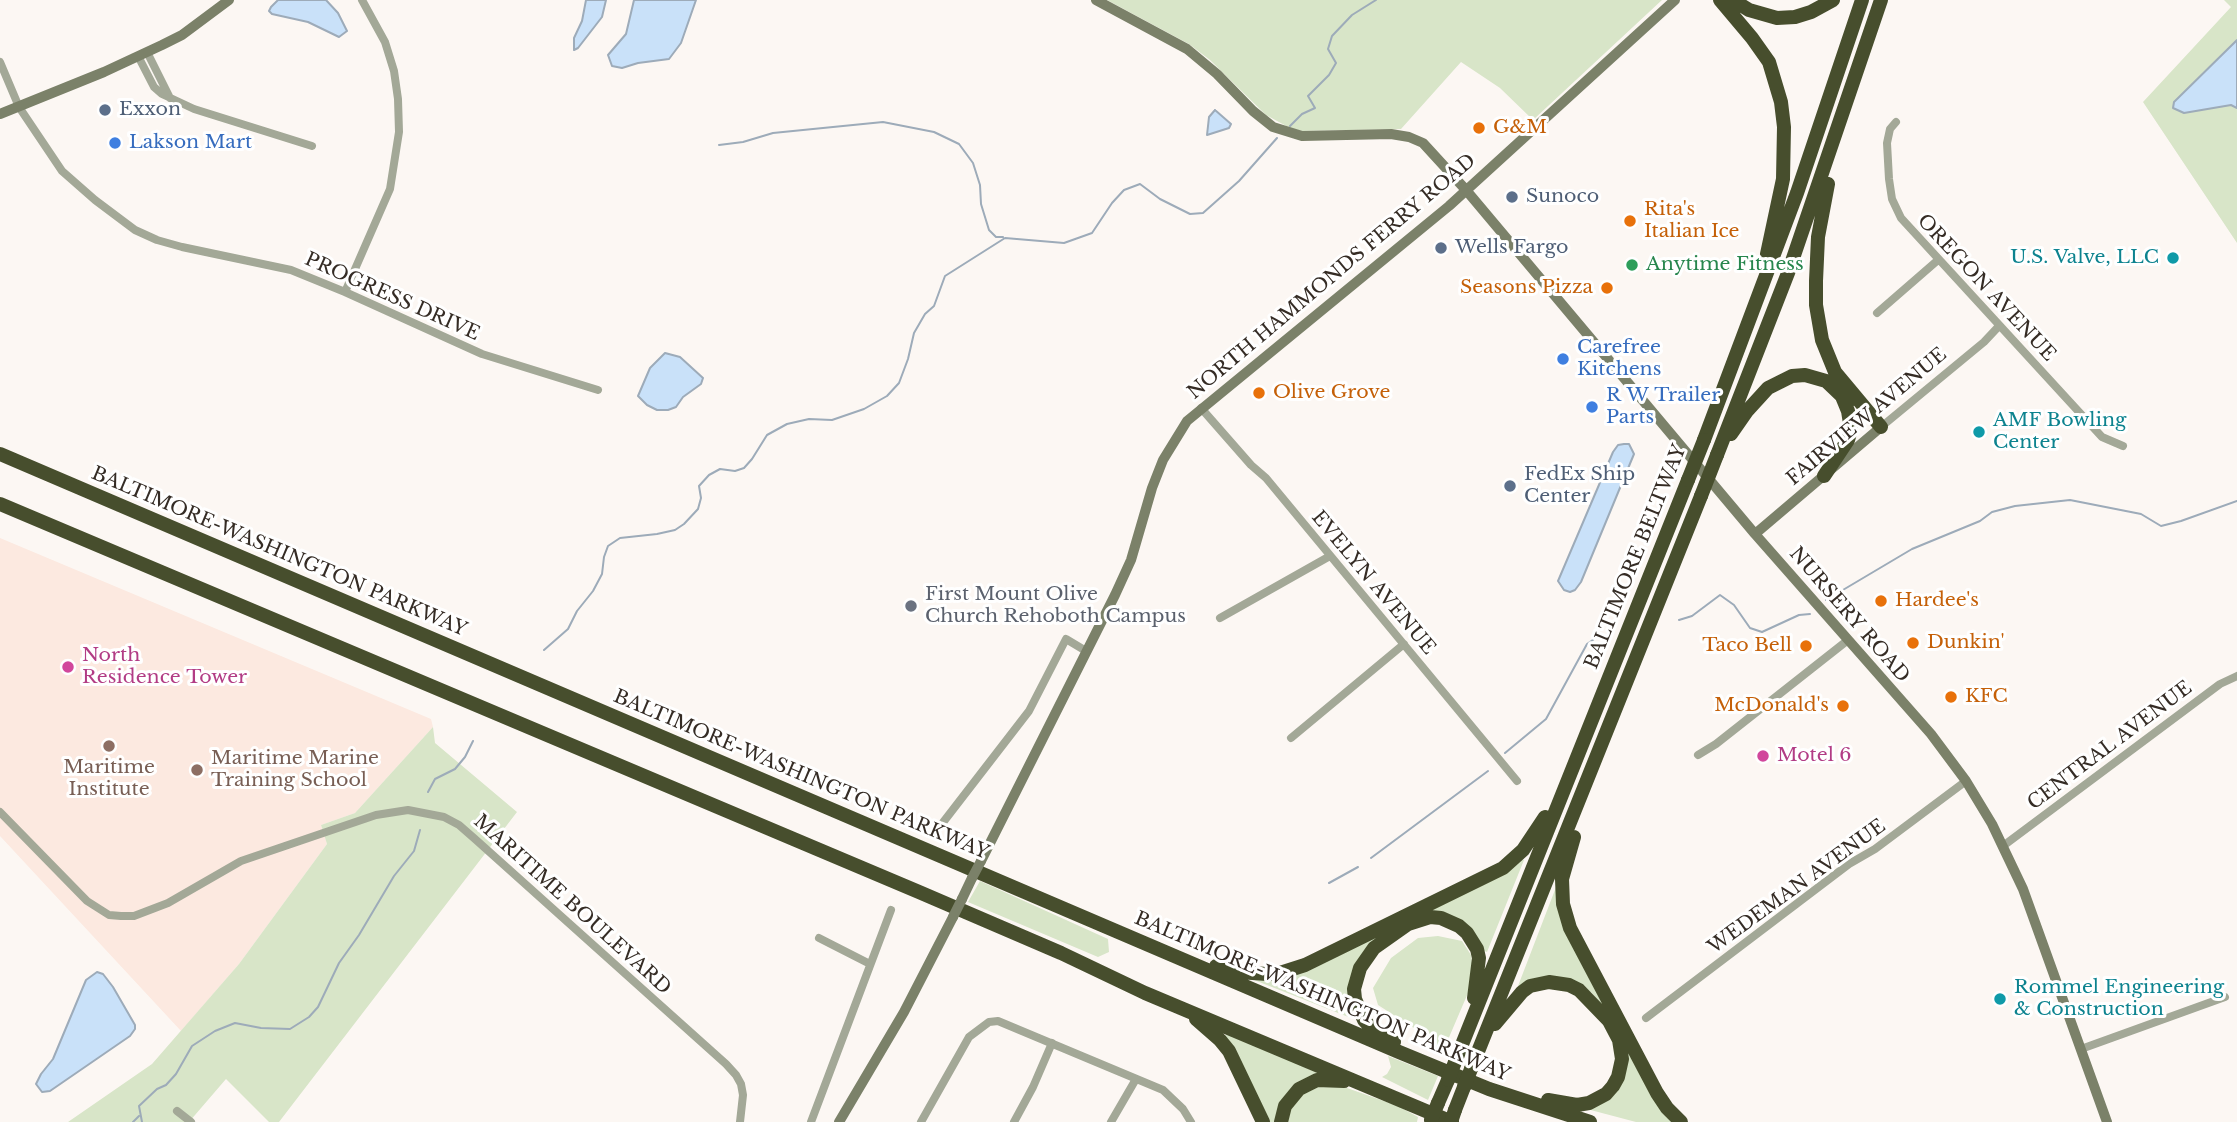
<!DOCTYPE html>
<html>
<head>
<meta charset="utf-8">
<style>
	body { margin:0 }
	canvas { display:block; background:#fcf7f3 }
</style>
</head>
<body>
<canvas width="2237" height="1122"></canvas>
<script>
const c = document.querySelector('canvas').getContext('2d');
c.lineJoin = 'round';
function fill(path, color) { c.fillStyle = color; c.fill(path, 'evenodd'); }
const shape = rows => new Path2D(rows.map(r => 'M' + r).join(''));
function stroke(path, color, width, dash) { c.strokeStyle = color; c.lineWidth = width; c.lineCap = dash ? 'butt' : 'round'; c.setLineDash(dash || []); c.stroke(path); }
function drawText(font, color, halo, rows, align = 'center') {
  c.font = font + ' "Libre Baskerville",serif'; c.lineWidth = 6; c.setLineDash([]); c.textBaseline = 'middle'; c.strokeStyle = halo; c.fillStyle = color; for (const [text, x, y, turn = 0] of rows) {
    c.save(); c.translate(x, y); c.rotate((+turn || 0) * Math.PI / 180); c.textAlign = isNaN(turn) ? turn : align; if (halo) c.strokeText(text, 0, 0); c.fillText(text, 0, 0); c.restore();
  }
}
const education = shape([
	[0,538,431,719,433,727,355,813,321,825,327,844,239,964,181,1031,0,836]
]);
const green = shape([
	[1107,0,1662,0,1533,120,1500,88,1461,62,1401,129,1302,131,1290,128,1266,115,1210,60,1189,44],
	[2224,0,2237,0,2237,243,2143,102,2231,7],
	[433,727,435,743,517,812,279,1122,269,1122,226,1079,189,1122,68,1122,152,1064,239,964,327,844,321,825,355,813],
	[1521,859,1524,860,1487,952,1482,950,1470,928,1415,915],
	[980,881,1108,939,1109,952,1098,957,968,902],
	[1558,882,1607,1011,1591,992,1518,986],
	[1405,920,1368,950,1355,1016,1351,1018,1249,978,1279,976],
	[1438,936,1462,941,1471,955,1474,979,1441,1056,1431,1039,1378,1005,1373,988,1391,958,1418,938],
	[1229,1034,1325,1076,1310,1079,1277,1122,1267,1122,1225,1035],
	[1625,1044,1676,1122,1636,1122,1583,1108,1600,1103],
	[1388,1056,1438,1076,1428,1100,1382,1077,1387,1074,1391,1067],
	[1330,1082,1398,1106,1418,1117,1417,1122,1284,1122,1296,1094]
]);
const water = shape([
	[278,0,326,0,338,13,347,31,339,37,308,22,272,14,269,11,271,7,278,0],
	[586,0,606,0,602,17,578,48,574,50,574,38,582,21,586,0],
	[634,0,696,0,681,43,669,59,638,63,622,68,612,66,608,55,626,34,634,0],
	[2237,40,2237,108,2231,105,2184,113,2173,108,2174,102,2237,40],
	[1215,110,1231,124,1229,128,1207,135,1209,117,1215,110],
	[665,353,680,357,703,378,701,384,683,397,676,407,668,410,657,410,647,405,638,396,650,368,665,353],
	[1624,444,1629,444,1634,454,1581,582,1575,590,1570,592,1564,590,1558,581,1613,452,1618,445,1624,444],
	[97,972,103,974,113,987,135,1025,135,1029,130,1036,50,1091,42,1092,36,1084,41,1074,53,1059,86,980,97,972]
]);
const stream = shape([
	[1290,126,1302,114,1315,108,1308,96,1329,75,1336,63,1328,49,1332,36,1352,15,1376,0],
	[719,145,743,142,773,133,883,122,934,132,959,144,973,163,980,185,981,204,989,230,996,237,1003,237],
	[1826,600,1912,549,1980,521,1992,512,2015,506,2070,500,2141,514,2161,526,2181,521,2237,501],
	[1679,620,1692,616,1720,595,1734,605,1750,628,1762,632,1799,615,1810,614],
	[544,650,568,629,577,611,593,591,602,574,604,557,608,546,620,538,657,534,675,530,684,524,698,509,701,498,699,486,709,475,720,469,735,471,744,468,752,459,767,435,787,424,809,419,832,420,864,409,887,396,899,383,908,359,914,333,925,314,934,306,945,276,1005,238,1064,243,1092,233,1112,203,1124,190,1140,184,1160,199,1190,214,1203,213,1239,181,1277,138],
	[1505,753,1546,719,1587,644,1600,635],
	[428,792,435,779,455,769,465,757,473,741],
	[1371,858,1488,771],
	[1329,883,1358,867],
	[133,1122,139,1116],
	[142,1122,139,1106,157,1089,166,1085,176,1074,192,1046,215,1031,235,1023,261,1028,290,1029,309,1017,318,1007,339,963,359,935,394,876,414,851,420,830]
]);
const street = shape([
	[147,52,170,98],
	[138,56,154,87,162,94,194,109,312,146],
	[0,62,19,107,62,171,95,200,135,230,157,240,182,247,291,270,345,292,482,354,598,390],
	[1896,122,1890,129,1887,143,1889,179,1892,199,1901,218,2102,437,2123,446],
	[345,292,390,189,399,132,398,99,394,71,385,42,362,0],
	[1877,313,1938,260],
	[1201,408,1251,465,1266,478,1517,781],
	[1881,427,1984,342,1999,326],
	[1220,618,1330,556],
	[1291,738,1404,644],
	[1698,755,1716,744,1848,640],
	[0,812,87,901,109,915,121,916,134,916,168,903,241,861,376,815,408,810,444,817,459,825,475,839,726,1064,736,1075,741,1084,743,1095,740,1122],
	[941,825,1029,711,1066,639,1086,651],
	[2003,846,2220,684,2237,676],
	[819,938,870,964],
	[1646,1018,1849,864,1875,849,1966,781],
	[2081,1049,2225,997],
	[177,1111,191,1122],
	[811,1122,891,910],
	[921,1122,969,1037,989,1022,998,1021,1163,1090,1183,1109,1191,1122],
	[1014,1122,1033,1087,1052,1043],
	[1111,1122,1136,1079]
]);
const secondary = shape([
	[1096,0,1187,49,1217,74,1253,111,1273,127,1302,136,1391,134,1409,137,1423,143,1466,190,1755,534,1931,734,1966,781,1992,824,2023,889,2107,1122],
	[0,114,104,72,162,45,182,35,229,0],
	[1755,534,1881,427],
	[981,861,1115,595,1131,560,1152,488,1163,460,1187,421,1449,206,1675,0],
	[962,899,972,878],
	[839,1122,904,1012,953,917]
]);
const highway = shape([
	[1720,0,1752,38,1769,62,1781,102,1784,127,1783,179,1767,254],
	[1733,0,1749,10,1777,18,1795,17,1811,12,1833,0],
	[1828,184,1818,237,1816,281,1816,305,1822,340,1835,372,1881,427],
	[1731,434,1747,411,1768,388,1792,376,1805,375,1826,381,1848,402],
	[1704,440,1797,193,1862,0],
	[0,454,1399,1052,1489,1089,1590,1122],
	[1717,455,1788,273,1881,0],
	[1824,476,1848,440,1851,430,1848,411,1841,394],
	[0,504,919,892,1061,953,1145,993,1452,1122],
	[1574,837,1562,879,1563,904,1570,928,1657,1093,1667,1108,1681,1122],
	[1216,966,1238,972,1267,974,1280,973,1305,965,1503,868,1523,850,1545,817],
	[1196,1019,1220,1040,1229,1051,1263,1122],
	[1495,1024,1522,992,1530,986,1549,982,1569,985,1579,990,1609,1021,1619,1040,1622,1059,1618,1077,1613,1086,1606,1094,1589,1103,1577,1105,1548,1100],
	[1394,1042,1372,1029,1364,1020,1355,999,1354,989,1360,968,1374,948,1408,924,1430,917,1441,918,1459,926,1467,933,1477,949,1479,958,1474,998],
	[1455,1062,1688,480],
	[1471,1069,1701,496],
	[1438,1103,1448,1080],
	[1455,1110,1464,1087],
	[1281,1122,1285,1106,1299,1089,1317,1080,1344,1081]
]);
const secondaryBridge = shape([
	[972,878,981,861],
	[953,917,962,899]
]);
const highwayBridge = shape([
	[1688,480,1704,440],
	[1701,496,1717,455],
	[1448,1080,1455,1062],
	[1464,1087,1471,1069],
	[1431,1120,1438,1103],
	[1451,1122,1455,1110]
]);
const markers = [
	[105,110,7,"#5c6f8a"],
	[1479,128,7,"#e8710a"],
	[115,143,7,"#3f7fe0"],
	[1512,197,7,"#5c6f8a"],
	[1630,221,7,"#e8710a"],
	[1441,248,7,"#5c6f8a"],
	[2173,258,7,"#0f9aa8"],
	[1632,265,7,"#2e9e5b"],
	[1607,288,7,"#e8710a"],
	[1563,359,7,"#3f7fe0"],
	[1259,393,7,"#e8710a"],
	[1592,407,7,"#3f7fe0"],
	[1979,432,7,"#0f9aa8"],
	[1510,486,7,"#5c6f8a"],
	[1881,601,7,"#e8710a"],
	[911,606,7,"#6b7280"],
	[1913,643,7,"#e8710a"],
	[1806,646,7,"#e8710a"],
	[68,667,7,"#d1479c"],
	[1951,697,7,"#e8710a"],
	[1843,706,7,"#e8710a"],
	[109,746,7,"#8d6e63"],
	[1763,756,7,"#d1479c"],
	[197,770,7,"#8d6e63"],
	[2000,999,7,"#0f9aa8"]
];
const serviceNames = [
	["Exxon",119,110],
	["Sunoco",1526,197],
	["Wells Fargo",1455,248],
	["FedEx Ship",1524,475],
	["Center",1524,497]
];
const foodNames = [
	["G&M",1493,128],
	["Rita's",1644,210],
	["Italian Ice",1644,232],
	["Seasons Pizza",1593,288,"right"],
	["Olive Grove",1273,393],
	["Hardee's",1895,601],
	["Dunkin'",1927,643],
	["Taco Bell",1792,646,"right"],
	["KFC",1965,697],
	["McDonald's",1829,706,"right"]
];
const shopNames = [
	["Lakson Mart",129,143],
	["Carefree",1577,348],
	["Kitchens",1577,370],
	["R W Trailer",1606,396],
	["Parts",1606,418]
];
const cultureNames = [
	["U.S. Valve, LLC",2159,258,"right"],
	["AMF Bowling",1993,421],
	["Center",1993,443],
	["Rommel Engineering",2014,988],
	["& Construction",2014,1010]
];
const leisureNames = [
	["Anytime Fitness",1646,265]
];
const streetNames = [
	["NORTH HAMMONDS FERRY ROAD",1332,277,-40],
	["OREGON AVENUE",1986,288,47],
	["PROGRESS DRIVE",392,297,24],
	["FAIRVIEW AVENUE",1867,417,-40],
	["BALTIMORE-WASHINGTON PARKWAY",279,552,23],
	["BALTIMORE BELTWAY",1636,557,-68],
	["EVELYN AVENUE",1373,583,50],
	["NURSERY ROAD",1849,615,49],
	["CENTRAL AVENUE",2110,746,-37],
	["BALTIMORE-WASHINGTON PARKWAY",801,775,23],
	["WEDEMAN AVENUE",1797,887,-36],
	["MARITIME BOULEVARD",572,905,42],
	["BALTIMORE-WASHINGTON PARKWAY",1322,997,23]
];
const worshipNames = [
	["First Mount Olive",925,595],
	["Church Rehoboth Campus",925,617]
];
const hotelNames = [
	["North",82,656],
	["Residence Tower",82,678],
	["Motel 6",1777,756]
];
const educationNames = [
	["Maritime Marine",211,759],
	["Training School",211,781],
	["Maritime",109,768,"center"],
	["Institute",109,790,"center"]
];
fill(education, '#fce9e0');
fill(green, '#d8e5c8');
fill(water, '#c9e1f9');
stroke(water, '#9dabb9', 2);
stroke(stream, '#9dabb9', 2);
stroke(street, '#a3a897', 8);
stroke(secondary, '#7b8169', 10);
stroke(highway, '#474e2d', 14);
stroke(secondaryBridge, '#7b8169', 10);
stroke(highwayBridge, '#474e2d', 14);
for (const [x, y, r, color] of markers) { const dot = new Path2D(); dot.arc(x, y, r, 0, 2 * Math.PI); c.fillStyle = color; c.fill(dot); stroke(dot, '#fff', 2.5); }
drawText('19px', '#4e5e75', '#fff', serviceNames, 'left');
drawText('19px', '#c56008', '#fff', foodNames, 'left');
drawText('19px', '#366cbe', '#fff', shopNames, 'left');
drawText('19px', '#0d838f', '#fff', cultureNames, 'left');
drawText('19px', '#27864d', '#fff', leisureNames, 'left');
drawText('19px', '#352c25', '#fff', streetNames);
drawText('19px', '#5b616d', '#fff', worshipNames, 'left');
drawText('19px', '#b23c85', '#fff', hotelNames, 'left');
drawText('19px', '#785e54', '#fff', educationNames, 'left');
</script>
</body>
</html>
